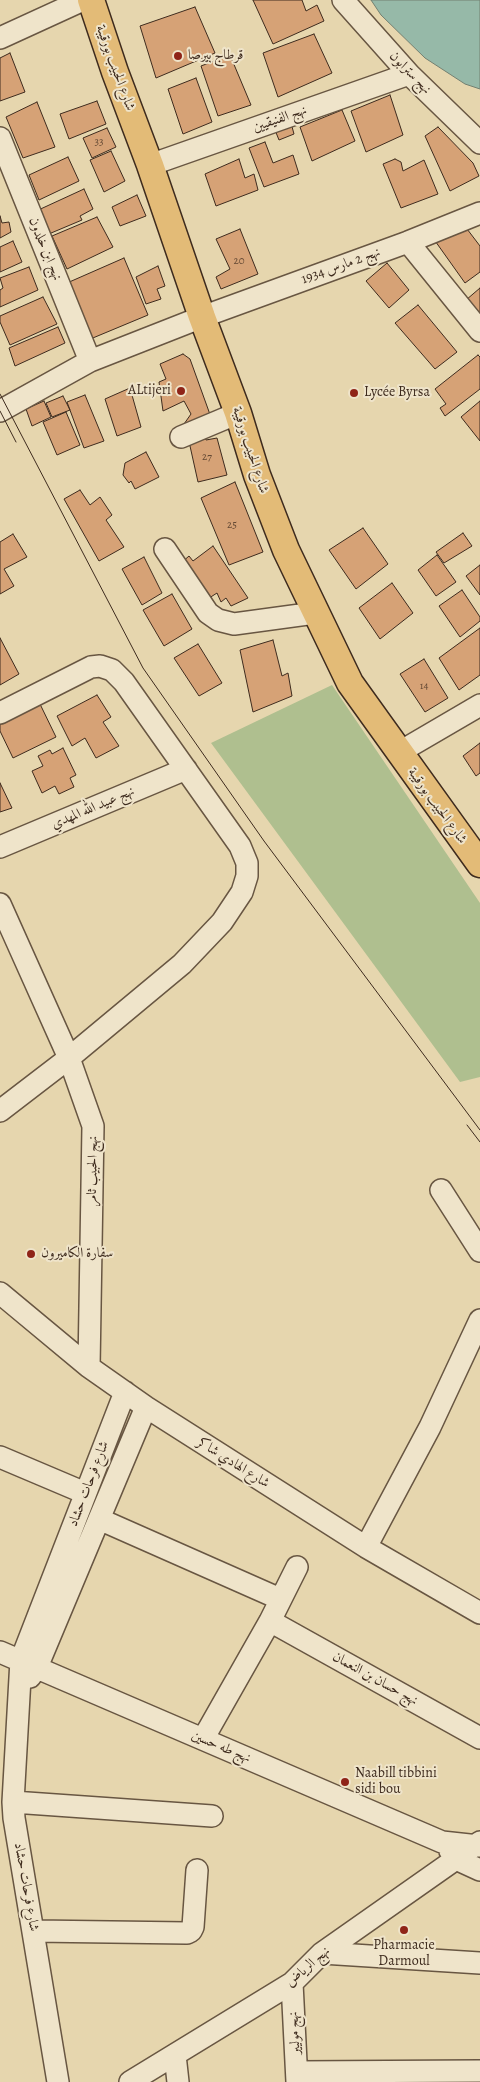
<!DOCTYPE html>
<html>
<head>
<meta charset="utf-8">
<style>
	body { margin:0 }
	canvas { display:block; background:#e6d6ae }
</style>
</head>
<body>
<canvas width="480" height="2082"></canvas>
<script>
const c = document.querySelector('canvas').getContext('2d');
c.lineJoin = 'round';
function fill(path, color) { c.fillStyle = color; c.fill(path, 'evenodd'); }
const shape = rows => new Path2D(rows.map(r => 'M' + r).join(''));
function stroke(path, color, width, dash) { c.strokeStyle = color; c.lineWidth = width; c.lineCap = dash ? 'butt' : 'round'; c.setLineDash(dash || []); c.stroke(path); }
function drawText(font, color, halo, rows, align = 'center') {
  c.font = font + ' Alegreya,Amiri,serif'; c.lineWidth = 4; c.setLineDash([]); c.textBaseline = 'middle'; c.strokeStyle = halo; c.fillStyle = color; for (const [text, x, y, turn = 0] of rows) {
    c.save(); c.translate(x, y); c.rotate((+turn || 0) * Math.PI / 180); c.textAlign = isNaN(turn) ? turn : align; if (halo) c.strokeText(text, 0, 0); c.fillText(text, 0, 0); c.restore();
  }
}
const green = shape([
	[332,685,480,903,480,1077,460,1082,211,743]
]);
const water = shape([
	[371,0,480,0,480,89,465,84,425,58,381,15,371,0]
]);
const building = shape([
	[253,0,302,0,306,11,317,5,324,21,273,44,253,0],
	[195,7,215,53,156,78,140,26,195,7],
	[314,34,332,73,278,97,263,53,314,34],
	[10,53,25,92,0,101,0,58,10,53],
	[230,55,251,105,218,116,201,66,230,55],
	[196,78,212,122,183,134,168,89,196,78],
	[390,95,403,135,366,152,351,111,390,95],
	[97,101,106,124,69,139,60,114,97,101],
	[37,102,55,147,23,158,6,117,37,102],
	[342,110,355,141,312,161,300,127,342,110],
	[291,123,294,134,279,140,275,130,291,123],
	[438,127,473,163,479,176,450,191,425,136,438,127],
	[107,128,116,147,92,158,83,138,107,128],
	[265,142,273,163,293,155,299,174,264,187,249,148,265,142],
	[111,151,125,181,104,192,90,160,111,151],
	[68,157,79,181,39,200,29,175,68,157],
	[239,159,245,178,254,174,258,190,216,206,205,174,239,159],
	[395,159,401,162,403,171,424,160,438,194,401,208,383,164,395,159],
	[84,189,93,209,80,216,82,220,44,236,34,212,84,189],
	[137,195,146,216,120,226,112,207,137,195],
	[0,216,2,223,9,222,11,232,0,238,0,216],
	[97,217,113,247,67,269,52,236,97,217],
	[464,225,480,246,480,272,465,283,433,238,464,225],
	[240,229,258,274,221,289,216,277,230,269,216,239,240,229],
	[13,241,22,262,0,272,0,247,13,241],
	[124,258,148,315,88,340,67,283,124,258],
	[387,263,409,290,389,308,366,281,387,263],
	[158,266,165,286,157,289,161,299,146,304,136,277,158,266],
	[29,267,38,290,0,307,0,290,3,288,0,278,29,267],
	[480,288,480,319,466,300,480,288],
	[43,297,57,324,10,345,0,322,0,316,43,297],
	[418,305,457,352,435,369,395,323,418,305],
	[58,327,65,343,15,366,9,348,58,327],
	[183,354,190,359,212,420,184,424,191,414,184,401,163,411,159,382,166,379,160,364,183,354],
	[478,355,480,357,480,389,445,416,440,408,446,404,435,389,478,355],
	[130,388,141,427,117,436,105,399,130,388],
	[85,395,104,441,84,448,67,402,85,395],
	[63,396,70,410,52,417,46,403,63,396],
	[44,401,51,417,32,426,26,409,44,401],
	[480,401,480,441,461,417,480,401],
	[66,412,80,445,57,455,43,422,66,412],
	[203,432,206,440,217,438,227,475,198,482,188,437,203,432],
	[146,452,159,477,135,489,131,481,129,483,123,475,125,463,146,452],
	[235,482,263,552,229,565,201,498,235,482],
	[80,490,90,505,100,497,112,515,106,520,124,547,99,561,64,499,80,490],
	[363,528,388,564,356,589,329,550,363,528],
	[463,533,472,546,444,563,436,552,463,533],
	[13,534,27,557,4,569,14,586,0,594,0,542,13,534],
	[213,546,248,598,231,606,226,598,221,602,217,593,206,600,181,563,189,556,193,561,213,546],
	[437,555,456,582,436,596,418,570,437,555],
	[144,557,162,593,142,605,122,569,144,557],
	[480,565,480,595,466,576,480,565],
	[392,583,413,613,380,639,359,608,392,583],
	[462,590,480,617,480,621,460,637,439,606,462,590],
	[172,594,192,629,164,646,143,610,172,594],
	[480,628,480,675,459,690,439,658,480,628],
	[0,638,19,674,0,685,0,638],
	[273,640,282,676,288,673,292,696,253,712,240,650,273,640],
	[198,644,222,683,199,696,174,658,198,644],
	[424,659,448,698,425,712,400,674,424,659],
	[97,695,111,717,103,722,119,746,96,758,85,738,72,746,57,716,97,695],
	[39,702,56,737,13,758,0,731,0,722,39,702],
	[480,743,480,773,476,776,463,756,480,743],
	[63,748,76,775,70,778,74,787,59,794,55,786,42,793,32,771,43,766,38,756,50,750,52,754,63,748],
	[0,783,12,808,0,812,0,783]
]);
const minor = shape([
	[343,0,409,74,480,143],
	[0,38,83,0],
	[0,138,90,361],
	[150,165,409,74],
	[408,242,480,331],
	[0,411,90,361,202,317,408,242,480,213],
	[181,437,238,413],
	[165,549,208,613,218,620,234,624,315,613],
	[0,713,91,667,100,666,112,670,124,682,240,846,247,863,247,876,242,892,222,922,182,964,69,1058,0,1111],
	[398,753,480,705],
	[0,847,186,769],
	[0,904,69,1058,93,1126,89,1367],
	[441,1190,480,1251],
	[0,1293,89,1367,146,1407,366,1547,480,1613],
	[0,1457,85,1493],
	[99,1519,280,1599],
	[366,1547,430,1427,480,1320],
	[270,1621,480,1738],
	[0,1652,442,1842,480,1846],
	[30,1677,37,1667,146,1407],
	[203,1739,270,1621,297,1567],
	[13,1802,212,1816],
	[450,1851,456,1859,480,1870],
	[34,1931,187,1933,191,1931,193,1927,197,1870],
	[322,1953,480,1963],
	[292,1983,297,2082],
	[175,2055,178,2082],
	[297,2072,480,2071],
	[58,2082,14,1818,13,1802,21,1660,125,1392],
	[130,2082,292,1983,322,1953,480,1842]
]);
const major = shape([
	[91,0,115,72,150,165,202,317,238,413,257,475,286,550,350,683,480,864]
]);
const tram = shape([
	[0,394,143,668,264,841,480,1130],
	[0,411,16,442],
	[467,1125,480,1142]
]);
const markers = [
	[178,56,5,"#8f2418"],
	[181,391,5,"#8f2418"],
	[354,393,5,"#8f2418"],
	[31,1254,5,"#8f2418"],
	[345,1782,5,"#8f2418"],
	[404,1930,5,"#8f2418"]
];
const numberNames = [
	["33",99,142],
	["20",239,261],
	["27",207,457],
	["25",232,525],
	["14",424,686]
];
const poiNames = [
	["قرطاج بيرصا",188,56],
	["ALtijeri",171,391,"right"],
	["Lycée Byrsa",364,393],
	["سفارة الكاميرون",41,1254],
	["Naabill tibbini",355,1774],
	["sidi bou",355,1790],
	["Pharmacie",404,1946,"center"],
	["Darmoul",404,1962,"center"]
];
const streetNames = [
	["شارع الحبيب بورقيبة",115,68,70],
	["نهج سترابون",410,73,46],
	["نهج الفنيقيين",280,119,-19],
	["نهج ابن خلدون",45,249,68],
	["نهج 2 مارس 1934",341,266,-20],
	["شارع الحبيب بورقيبة",250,450,72],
	["شارع الحبيب بورقيبة",437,806,54],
	["نهج عبيد الله المهدي",93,808,-23],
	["نهج الحبيب ثامر",93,1171,-89],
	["شارع الهادي شاكر",233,1463,32],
	["شارع فرحات حشاد",89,1484,-69],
	["نهج حسان بن النعمان",375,1679,29],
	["نهج طه حسين",221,1747,23],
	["شارع فرحات حشاد",26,1887,80],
	["نهج الرياض",308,1967,-41],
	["نهج موليير",295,2033,-93]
];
fill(green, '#afbf8f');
fill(water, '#96b9a8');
stroke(water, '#738071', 1);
fill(building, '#d6a276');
stroke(building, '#3e2b1e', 1);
stroke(minor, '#685642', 24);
stroke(major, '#3e2b1e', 29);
stroke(minor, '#efe4ca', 21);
stroke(major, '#e3bb77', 26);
stroke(tram, '#3e2b1e', 1);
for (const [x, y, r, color] of markers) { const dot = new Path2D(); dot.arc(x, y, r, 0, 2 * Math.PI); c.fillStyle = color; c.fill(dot); stroke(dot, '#efe4ca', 2); }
drawText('11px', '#644934', null, numberNames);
drawText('14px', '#3e2b1e', '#efe4ca', poiNames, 'left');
drawText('14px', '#3e2b1e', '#efe4ca', streetNames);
</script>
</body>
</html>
